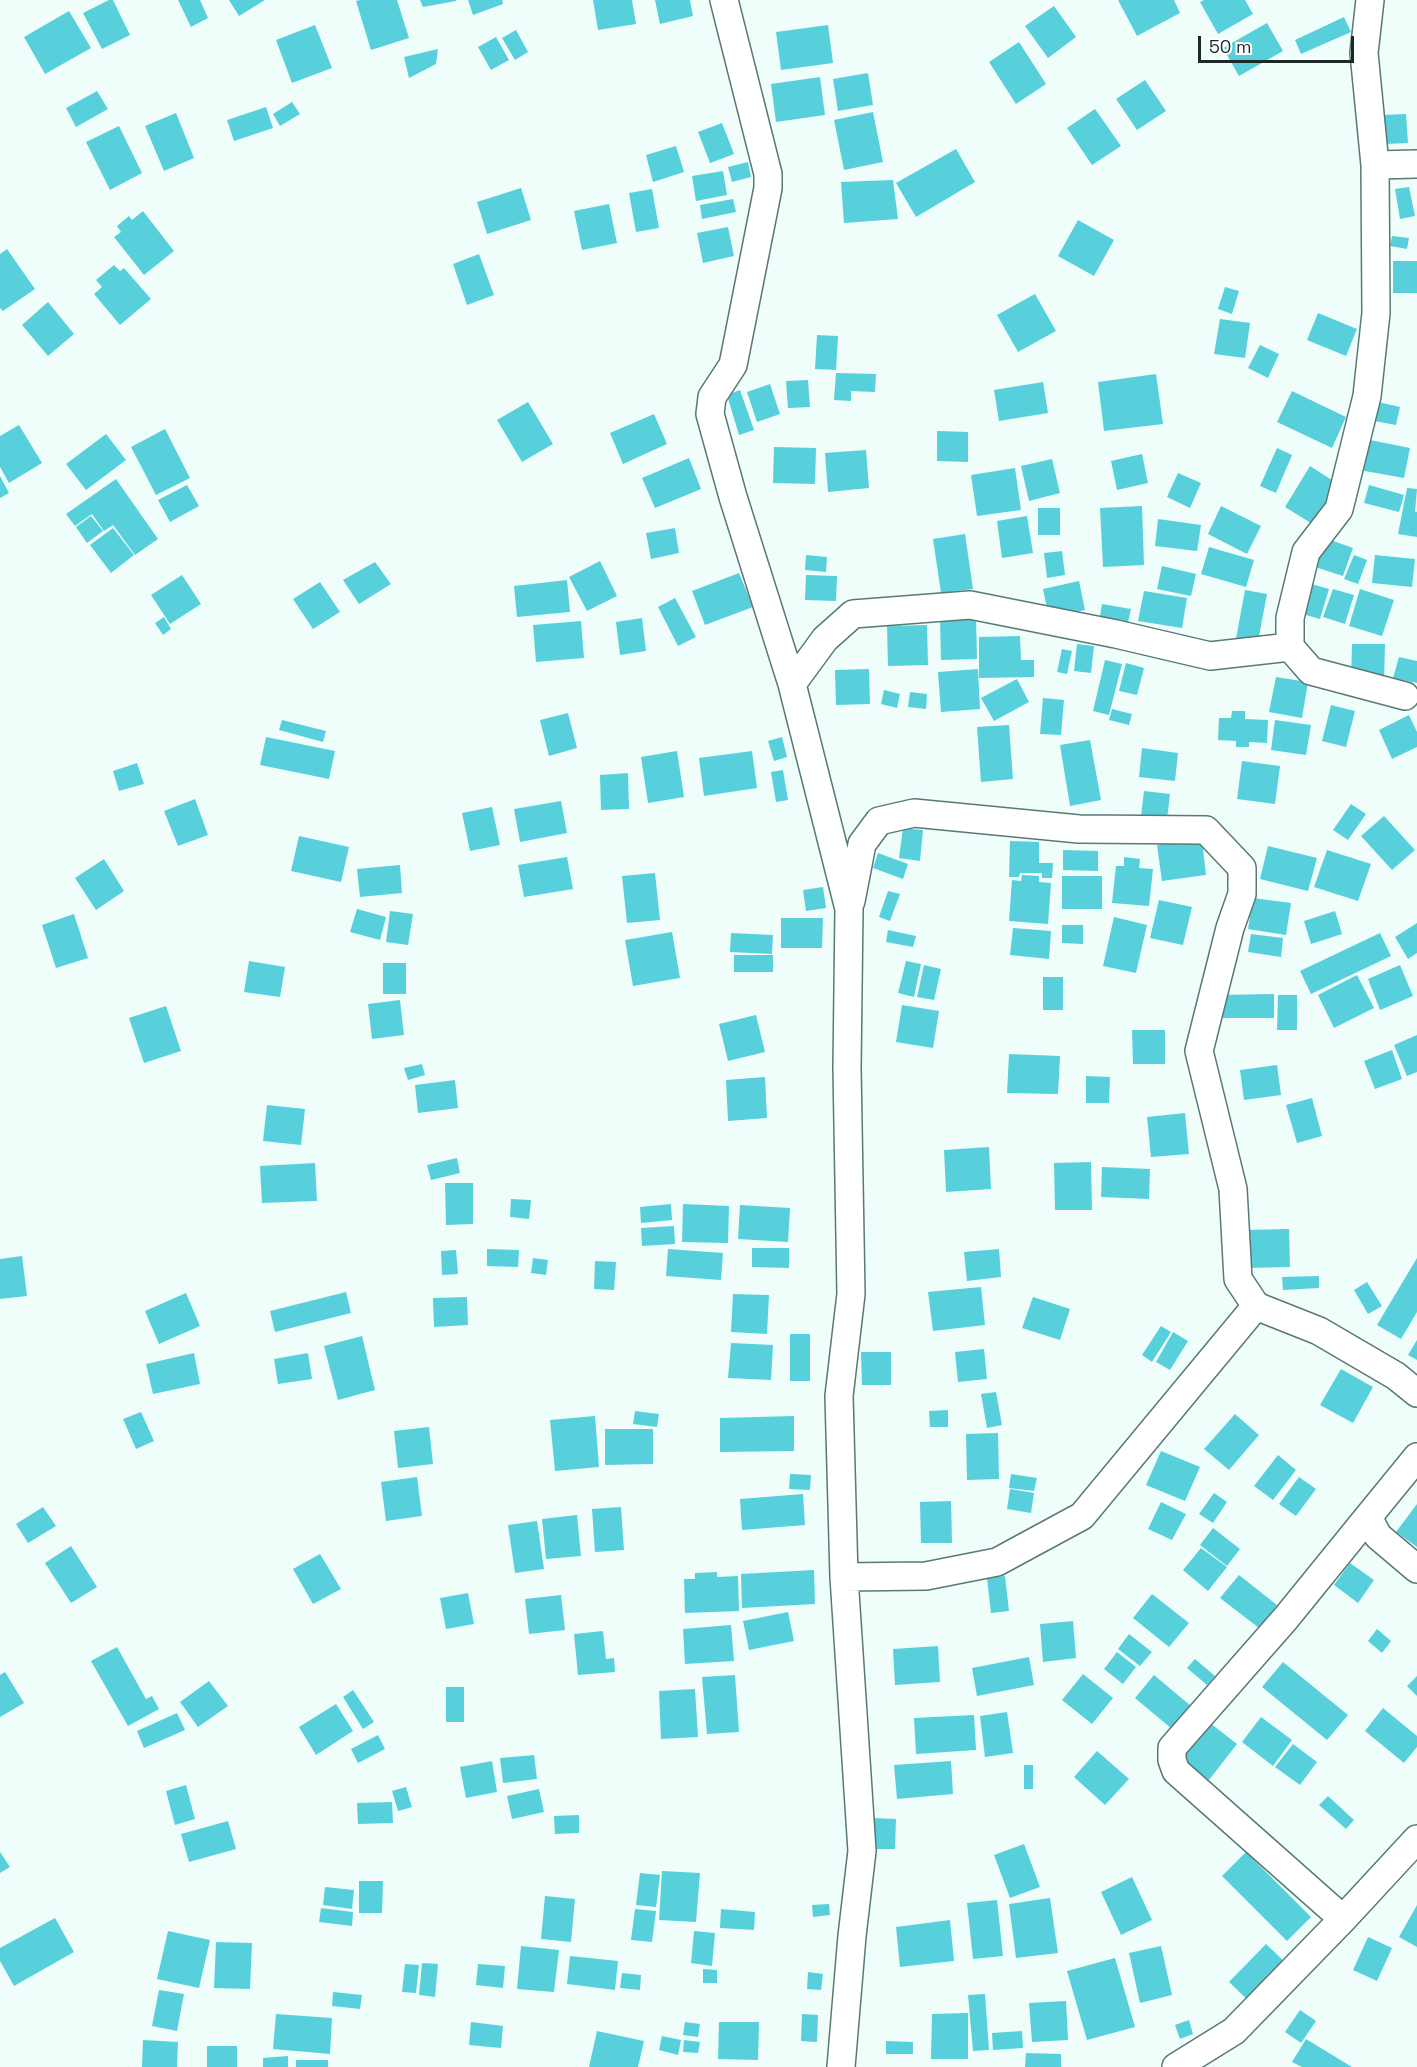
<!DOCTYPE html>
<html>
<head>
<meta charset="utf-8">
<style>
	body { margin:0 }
	#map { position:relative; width:1417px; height:2067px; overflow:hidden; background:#effdfb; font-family:"Space Grotesk",sans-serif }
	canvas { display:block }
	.scale { position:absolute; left:1198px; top:36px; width:156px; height:27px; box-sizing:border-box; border:3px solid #1c2927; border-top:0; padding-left:8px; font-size:18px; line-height:21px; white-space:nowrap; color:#1c2927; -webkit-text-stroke:4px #fff; paint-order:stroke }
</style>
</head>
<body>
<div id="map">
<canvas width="1417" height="2067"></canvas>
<div class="scale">50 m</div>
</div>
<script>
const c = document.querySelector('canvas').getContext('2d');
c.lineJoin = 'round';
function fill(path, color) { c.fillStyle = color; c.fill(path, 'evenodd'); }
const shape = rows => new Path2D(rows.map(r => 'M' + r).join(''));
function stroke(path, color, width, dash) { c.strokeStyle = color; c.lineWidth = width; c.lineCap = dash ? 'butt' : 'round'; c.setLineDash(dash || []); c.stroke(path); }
const building = shape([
	[109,0,113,0,130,35,102,49,83,13],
	[178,0,200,0,208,18,191,27],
	[229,0,265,0,239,16],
	[360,0,397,0,409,38,371,50,356,1],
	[420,0,456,0,456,1,423,7],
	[468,0,502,0,503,4,473,15],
	[593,0,632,0,636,24,598,30],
	[655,0,690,0,693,16,660,24],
	[1118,0,1174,0,1180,13,1137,36],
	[1204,0,1245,0,1253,14,1218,34,1200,2],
	[1054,6,1076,37,1048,58,1025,26],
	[69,11,91,48,45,74,24,37],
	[1344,17,1351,32,1301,54,1295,40],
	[1267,23,1283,51,1239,76,1223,48],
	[315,25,332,68,292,83,276,40],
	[828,25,833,63,781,70,776,32],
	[516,30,528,52,515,60,502,38],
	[496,37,509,60,491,70,478,47],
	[1019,42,1046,84,1016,104,989,62],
	[438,49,436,64,409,78,404,57],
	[868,73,873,105,838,111,833,79],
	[820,77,825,115,776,122,771,84],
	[1145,80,1166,111,1137,130,1116,99],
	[97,91,108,109,76,127,66,108],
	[292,102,300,114,280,126,273,114],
	[266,107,273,128,234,141,227,120],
	[1095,109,1121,146,1092,165,1067,128],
	[873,112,883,162,844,170,834,120],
	[176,113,194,158,164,171,145,126],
	[1406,114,1408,143,1384,144,1383,115],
	[722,123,734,154,710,163,698,132],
	[119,126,142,173,110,190,86,142],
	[676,146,684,172,653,182,646,155],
	[956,149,975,182,916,217,896,183],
	[748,162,751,177,732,182,728,167],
	[723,171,727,195,696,201,692,176],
	[893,180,898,219,844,223,841,182],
	[1409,187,1415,216,1400,219,1395,189],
	[521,188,531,220,487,234,477,202],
	[652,189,659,228,636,232,629,193],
	[733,199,736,212,702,219,700,205],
	[609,204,617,243,582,250,574,211],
	[143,211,174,251,144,275,114,237,121,232,117,226,129,216,132,220],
	[1078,220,1114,240,1094,276,1058,256],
	[728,227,734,256,703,263,697,233],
	[1392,236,1409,238,1407,249,1390,246],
	[7,249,35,289,3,311,0,308,0,254],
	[479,254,494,295,467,305,453,264],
	[1393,261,1417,261,1417,293,1393,293],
	[114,265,120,271,124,268,151,299,120,325,94,294,102,287,96,280],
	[1225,287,1239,291,1232,314,1218,309],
	[1035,294,1056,331,1018,352,997,315],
	[48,302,74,334,48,356,22,325],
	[1318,313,1357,329,1346,356,1307,340],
	[1220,319,1250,323,1245,358,1214,354],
	[817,335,838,336,836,370,815,369],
	[1260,345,1279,354,1268,378,1248,368],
	[836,373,876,374,875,392,851,391,851,401,834,400],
	[1156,374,1163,424,1104,431,1098,382],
	[808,380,810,407,788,408,786,381],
	[1043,382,1048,413,999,421,994,390],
	[770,384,780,414,757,422,747,392],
	[740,390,754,430,739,435,727,395],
	[1292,391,1346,417,1332,448,1277,422],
	[528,402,553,444,522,462,497,420],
	[1378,402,1400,407,1396,425,1374,421],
	[654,414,667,444,623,464,610,433],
	[19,425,42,463,9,483,0,467,0,436],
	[165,429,190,478,156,495,131,447],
	[937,431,968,432,968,462,937,461],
	[106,434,126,460,86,490,66,464],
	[1365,439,1410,448,1404,478,1359,470],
	[774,447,816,448,815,484,773,483],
	[1277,448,1292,455,1276,493,1260,486],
	[866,450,869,488,828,492,825,453],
	[1142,454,1148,483,1117,490,1111,461],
	[689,458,701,489,655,508,642,478],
	[1052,459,1060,493,1029,501,1021,466],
	[1310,466,1338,484,1314,525,1285,507],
	[1015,468,1021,510,977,516,971,475],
	[1178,473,1201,483,1190,508,1167,497],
	[0,476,9,493,0,498],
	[116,479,158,539,135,555,113,525,104,531,92,514,75,526,66,514],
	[187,485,199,506,170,522,158,500],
	[1369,485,1404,495,1399,512,1364,503],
	[1407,488,1417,489,1415,512,1417,512,1417,537,1398,534],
	[1142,506,1144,565,1103,567,1100,508],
	[1221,506,1261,526,1247,554,1208,534],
	[1038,508,1060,508,1060,535,1038,535],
	[91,516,103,531,87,543,76,527],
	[1027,516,1033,553,1002,558,997,521],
	[1158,519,1201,525,1197,551,1155,546],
	[113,528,134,555,111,573,90,545],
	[675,528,679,553,651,559,646,533],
	[965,534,973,589,941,593,933,539],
	[1322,537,1353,548,1343,576,1312,566],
	[1209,547,1254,560,1246,587,1201,574],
	[1062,551,1065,575,1047,578,1044,553],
	[806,555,827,557,826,572,805,570],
	[1354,555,1367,560,1358,584,1344,579],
	[1375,555,1415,559,1412,587,1372,583],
	[600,561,617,596,587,611,569,577],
	[375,562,391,584,359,604,343,580],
	[1162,566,1196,574,1191,596,1157,589],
	[739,573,753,607,705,625,692,591],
	[182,575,201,604,170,624,151,595],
	[806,575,837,576,836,601,805,600],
	[567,580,570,612,517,617,514,586],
	[1079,581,1085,610,1049,618,1043,589],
	[320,582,340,612,313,629,293,599],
	[1308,583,1329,589,1320,619,1299,613],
	[1333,589,1354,595,1345,624,1323,617],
	[1360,589,1394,600,1382,636,1349,626],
	[1245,590,1267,594,1257,647,1235,644],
	[1144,591,1187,598,1182,628,1138,621],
	[675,598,696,637,678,646,658,607],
	[1102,604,1131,609,1127,627,1099,622],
	[164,617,171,629,163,635,155,623],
	[976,617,977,659,941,660,940,618],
	[642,618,646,651,620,655,616,622],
	[581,621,584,658,536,662,533,625],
	[927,625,928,665,888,666,887,626],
	[1020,636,1021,660,1034,660,1034,677,979,678,979,637],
	[1077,644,1094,646,1091,673,1074,671],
	[1352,644,1385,644,1384,681,1351,681],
	[1062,649,1072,651,1067,674,1057,672],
	[1399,657,1417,661,1417,683,1393,678],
	[1105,660,1122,664,1109,715,1093,711],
	[1126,663,1144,668,1137,695,1119,691],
	[869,669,870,704,836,705,835,670],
	[978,669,980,709,941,712,938,672],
	[1276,677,1308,682,1302,718,1269,712],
	[1017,679,1029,702,994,721,981,698],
	[884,690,900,694,897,708,881,704],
	[910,692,927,694,926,709,908,707],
	[1043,698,1064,700,1061,735,1040,734],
	[1331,705,1355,711,1346,747,1322,741],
	[1112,709,1132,714,1129,725,1109,720],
	[1232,711,1245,711,1245,719,1268,720,1267,743,1249,742,1249,747,1236,747,1236,741,1218,740,1219,718,1231,718],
	[568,713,577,748,549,756,540,720],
	[1409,715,1417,732,1417,747,1392,759,1379,730],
	[282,720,326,731,323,742,279,730],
	[1275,720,1311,725,1306,755,1271,750],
	[1009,725,1013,779,981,782,977,727],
	[266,737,335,751,329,779,260,765],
	[782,737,787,757,774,761,768,741],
	[1090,740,1101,800,1070,806,1060,745],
	[1142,748,1178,753,1175,781,1139,777],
	[677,751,684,797,648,803,641,757],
	[752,751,757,788,704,796,699,758],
	[1242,761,1280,766,1275,804,1237,799],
	[137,763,144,784,119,791,113,771],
	[783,770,788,800,776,802,771,772],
	[628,773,629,809,601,810,600,775],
	[1144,791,1170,794,1167,819,1141,816],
	[195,799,208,835,178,846,164,811],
	[561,801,567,833,520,842,514,809],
	[1351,804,1366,814,1348,840,1333,830],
	[492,807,500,845,470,851,462,813],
	[1384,816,1415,850,1392,870,1361,836],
	[903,828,923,830,920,861,899,858],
	[299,836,349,847,341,882,291,871],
	[1202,839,1206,875,1162,881,1157,845],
	[1010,841,1039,842,1039,863,1053,863,1052,878,1042,878,1042,873,1020,873,1019,877,1009,877],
	[1268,846,1317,858,1308,891,1260,879],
	[1063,850,1098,851,1098,871,1063,870],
	[1327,850,1371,864,1358,901,1314,887],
	[878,853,908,864,903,879,873,868],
	[567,857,573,889,524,897,518,865],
	[1124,857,1140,859,1139,868,1153,869,1149,906,1112,903,1116,866,1124,866],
	[104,859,124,891,96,910,75,878],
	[400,865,402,893,360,897,357,869],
	[655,873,660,920,627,923,622,876],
	[1022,875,1039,876,1039,882,1051,883,1048,924,1009,921,1012,880,1021,881],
	[1062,876,1102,876,1102,909,1062,909],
	[823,887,826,908,806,911,803,890],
	[888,891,900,894,890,921,879,917],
	[1253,898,1291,903,1286,935,1248,929],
	[1159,900,1192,907,1183,945,1150,938],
	[357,909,386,917,380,940,350,932],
	[390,911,413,914,408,945,386,942],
	[1335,911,1342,934,1311,944,1304,921],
	[74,914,88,958,56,968,42,925],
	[1114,917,1147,925,1136,973,1103,966],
	[781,918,823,918,822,948,781,948],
	[1417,923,1417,953,1408,959,1395,937],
	[1062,925,1083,925,1083,944,1062,943],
	[1013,928,1051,931,1049,959,1010,955],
	[888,930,916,936,913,947,886,942],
	[672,932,680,978,633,986,625,940],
	[731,933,773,935,772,954,730,952],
	[1380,933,1391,956,1311,994,1300,971],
	[1251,934,1283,938,1281,957,1248,952],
	[734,955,773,955,773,972,734,972],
	[249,961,285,967,280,997,244,992],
	[906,961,921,964,914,997,898,993],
	[383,963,406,963,406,994,383,994],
	[924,965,941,969,934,1000,917,997],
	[1400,965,1413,996,1380,1010,1368,979],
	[1357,975,1374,1008,1334,1028,1318,995],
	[1043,977,1063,977,1063,1010,1043,1010],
	[1274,994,1274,1018,1218,1018,1218,995],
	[1278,995,1297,995,1297,1030,1277,1030],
	[400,1000,404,1035,372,1039,368,1004],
	[902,1005,939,1011,933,1048,896,1042],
	[166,1006,181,1051,144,1063,129,1018],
	[756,1015,765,1052,728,1061,719,1024],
	[1132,1030,1165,1030,1165,1064,1133,1064],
	[1417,1035,1417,1072,1407,1076,1394,1045],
	[1392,1050,1402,1079,1375,1089,1364,1061],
	[1009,1054,1060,1056,1058,1094,1007,1093],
	[422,1064,425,1075,408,1080,404,1068],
	[1277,1065,1281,1095,1244,1100,1240,1070],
	[1086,1076,1110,1077,1109,1103,1086,1103],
	[765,1077,767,1118,728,1121,726,1080],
	[455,1080,458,1108,418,1113,415,1085],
	[1312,1098,1322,1136,1297,1143,1286,1105],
	[267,1105,305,1109,301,1145,263,1141],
	[1185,1113,1189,1154,1151,1157,1147,1117],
	[989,1147,991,1189,946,1192,944,1150],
	[457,1158,460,1173,431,1180,427,1165],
	[1091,1162,1092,1210,1055,1210,1054,1163],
	[315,1163,317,1201,262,1203,260,1166],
	[1102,1167,1150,1169,1149,1199,1101,1197],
	[445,1183,473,1183,473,1224,446,1225],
	[511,1199,531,1200,529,1219,510,1217],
	[671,1204,672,1220,641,1223,640,1207],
	[683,1204,729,1206,728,1243,682,1242],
	[740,1205,790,1208,788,1242,738,1239],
	[674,1226,675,1244,642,1246,641,1228],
	[1289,1229,1290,1267,1246,1268,1245,1230],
	[752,1248,789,1248,789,1268,752,1267],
	[487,1249,519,1250,518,1267,487,1266],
	[668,1249,723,1253,721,1280,666,1276],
	[999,1249,1001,1277,967,1281,964,1252],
	[456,1250,458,1274,442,1275,441,1251],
	[22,1256,27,1296,0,1299,0,1259],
	[533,1258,548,1260,546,1275,531,1273],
	[1417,1258,1417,1312,1401,1339,1377,1325],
	[595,1261,616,1262,614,1290,594,1289],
	[1319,1276,1319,1288,1283,1290,1282,1277],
	[1367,1282,1382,1306,1368,1314,1354,1290],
	[981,1287,985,1325,933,1331,928,1292],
	[346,1292,351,1313,275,1332,270,1311],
	[186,1293,200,1326,159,1344,145,1311],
	[733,1294,769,1295,767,1334,731,1332],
	[467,1297,468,1325,434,1327,433,1298],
	[1033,1297,1070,1309,1060,1340,1022,1328],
	[1161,1326,1171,1332,1152,1362,1142,1355],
	[1173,1332,1188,1341,1170,1370,1156,1362],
	[790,1334,810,1334,810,1381,790,1381],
	[362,1336,375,1390,338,1400,324,1346],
	[1417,1340,1417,1360,1408,1355],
	[731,1343,773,1345,771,1380,728,1378],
	[984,1349,987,1379,958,1382,955,1352],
	[861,1352,891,1352,891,1385,862,1385],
	[194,1353,200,1384,153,1394,146,1364],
	[308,1353,312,1379,278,1384,274,1359],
	[1341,1369,1373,1387,1353,1423,1320,1405],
	[996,1392,1002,1425,987,1428,981,1394],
	[948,1410,948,1427,930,1427,929,1411],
	[635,1411,659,1414,657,1427,633,1424],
	[141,1412,154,1441,136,1449,123,1419],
	[1235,1414,1259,1435,1229,1470,1204,1449],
	[595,1416,599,1467,555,1471,550,1420],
	[794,1416,794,1451,720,1452,720,1418],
	[429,1427,433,1464,398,1468,394,1431],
	[605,1429,653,1429,653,1464,605,1465],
	[998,1433,999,1479,967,1480,966,1434],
	[1161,1451,1200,1467,1185,1501,1146,1485],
	[1278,1455,1296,1470,1273,1500,1254,1486],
	[790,1474,811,1475,810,1490,789,1489],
	[1011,1474,1037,1478,1034,1491,1009,1488],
	[417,1477,422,1516,386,1521,381,1482],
	[1299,1477,1316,1489,1296,1516,1279,1504],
	[1010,1489,1034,1493,1031,1513,1007,1509],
	[1214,1493,1227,1502,1213,1523,1199,1514],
	[803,1494,805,1525,742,1530,740,1499],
	[951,1501,952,1543,921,1543,920,1502],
	[1161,1502,1186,1514,1172,1540,1148,1529],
	[1417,1504,1417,1547,1396,1532],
	[43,1507,56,1526,28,1543,16,1524],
	[621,1507,624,1550,595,1552,592,1509],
	[577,1515,581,1556,546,1559,542,1519],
	[537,1521,544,1569,515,1573,508,1525],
	[1213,1528,1240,1549,1227,1566,1200,1545],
	[71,1546,97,1587,71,1603,45,1563],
	[1201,1548,1227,1567,1208,1591,1183,1570],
	[320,1554,341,1589,313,1604,293,1569],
	[1350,1563,1374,1580,1358,1603,1334,1585],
	[814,1570,815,1604,742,1608,741,1574],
	[717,1572,717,1577,738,1576,739,1611,685,1613,684,1579,695,1579,695,1573],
	[1239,1575,1277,1605,1259,1628,1220,1598],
	[1005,1576,1009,1611,991,1613,987,1578],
	[468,1593,474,1624,446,1629,440,1598],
	[1152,1594,1189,1623,1169,1647,1133,1618],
	[561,1595,565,1630,529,1634,525,1599],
	[788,1612,794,1641,749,1650,743,1621],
	[1073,1621,1076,1658,1043,1662,1040,1624],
	[731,1625,734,1661,685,1664,683,1629],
	[1377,1629,1391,1641,1382,1653,1368,1641],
	[603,1631,606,1659,614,1658,615,1672,578,1675,574,1634],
	[1129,1634,1152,1652,1140,1666,1118,1649],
	[938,1646,940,1682,895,1685,893,1649],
	[117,1647,146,1699,152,1696,159,1709,128,1726,91,1661],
	[1117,1652,1136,1667,1123,1684,1104,1669],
	[1029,1657,1034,1685,977,1696,972,1668],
	[1195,1659,1215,1676,1207,1685,1187,1668],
	[1283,1662,1348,1715,1327,1740,1262,1687],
	[5,1672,24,1703,0,1717,0,1675],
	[1083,1674,1113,1698,1092,1724,1062,1700],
	[735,1675,739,1732,707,1734,702,1677],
	[1154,1675,1191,1706,1172,1729,1135,1698],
	[1417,1676,1417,1696,1407,1686],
	[209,1681,228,1706,198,1727,180,1702],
	[446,1687,464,1687,464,1722,446,1722],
	[695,1689,698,1737,661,1739,659,1691],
	[353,1690,374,1722,363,1729,343,1697],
	[336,1704,353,1731,316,1755,299,1727],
	[1383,1708,1417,1736,1417,1747,1404,1763,1365,1731],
	[1007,1712,1013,1753,985,1757,980,1716],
	[177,1713,185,1730,144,1748,137,1731],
	[974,1715,976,1750,916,1754,914,1718],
	[1261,1717,1292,1740,1273,1766,1242,1742],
	[1210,1723,1237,1744,1209,1780,1182,1759],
	[378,1735,385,1749,358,1763,351,1749],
	[1293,1744,1317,1762,1300,1785,1275,1767],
	[1097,1751,1129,1779,1105,1805,1074,1777],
	[534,1755,537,1779,503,1783,500,1758],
	[492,1761,497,1792,466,1798,460,1767],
	[951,1761,953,1794,897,1799,894,1765],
	[1024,1765,1033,1765,1033,1789,1024,1789],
	[186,1785,195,1819,175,1825,166,1791],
	[406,1787,412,1807,398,1811,392,1791],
	[539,1789,544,1812,512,1819,507,1796],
	[1328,1796,1354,1820,1346,1829,1319,1805],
	[392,1802,393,1823,358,1824,357,1803],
	[579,1815,579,1833,555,1834,554,1816],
	[873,1818,896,1819,895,1849,872,1849],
	[228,1821,236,1849,189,1862,181,1834],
	[1024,1844,1040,1887,1010,1898,994,1855],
	[0,1852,10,1867,0,1873],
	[1246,1852,1311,1917,1287,1941,1222,1876],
	[662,1871,700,1873,696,1922,659,1920],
	[640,1873,660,1875,656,1907,636,1905],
	[1132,1877,1152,1920,1121,1935,1101,1892],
	[359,1881,383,1881,382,1913,359,1913],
	[325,1887,354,1890,352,1909,323,1905],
	[545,1896,575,1899,571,1942,541,1939],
	[1050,1898,1058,1953,1016,1958,1009,1904],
	[997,1900,1003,1956,973,1959,967,1903],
	[829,1904,830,1915,813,1917,812,1905],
	[1417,1905,1417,1947,1399,1937],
	[321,1908,353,1912,352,1926,319,1922],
	[635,1909,656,1911,652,1942,631,1940],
	[721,1909,755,1912,754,1930,720,1928],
	[55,1918,74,1952,14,1986,0,1961,0,1948],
	[950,1920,954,1961,900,1967,896,1927],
	[168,1931,210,1940,199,1988,157,1979],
	[694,1931,715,1933,712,1966,691,1963],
	[1368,1937,1392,1948,1377,1981,1353,1970],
	[216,1942,252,1943,250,1989,214,1988],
	[1266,1944,1288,1965,1252,2004,1229,1982],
	[521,1946,559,1950,554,1992,517,1989],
	[1161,1946,1172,1995,1140,2003,1129,1953],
	[570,1956,618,1961,615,1990,567,1984],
	[1115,1958,1135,2027,1087,2040,1067,1971],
	[422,1963,438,1964,435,1997,419,1995],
	[405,1964,419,1965,416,1993,402,1992],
	[478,1964,505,1966,503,1988,476,1985],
	[703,1969,717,1970,717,1983,703,1983],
	[808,1972,823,1974,821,1990,807,1989],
	[622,1973,641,1975,640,1990,620,1988],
	[159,1990,184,1994,177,2031,152,2026],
	[333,1992,362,1995,360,2009,332,2006],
	[985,1994,989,2050,973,2051,968,1995],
	[1066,2001,1068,2040,1032,2042,1029,2003],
	[1300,2010,1316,2021,1301,2043,1285,2032],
	[968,2013,968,2059,931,2059,932,2014],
	[276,2014,332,2018,330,2054,273,2049],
	[802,2014,818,2015,817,2042,801,2041],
	[1189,2020,1193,2034,1180,2039,1175,2025],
	[471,2022,503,2026,501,2048,469,2045],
	[685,2022,700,2024,698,2037,683,2035],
	[719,2022,759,2022,758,2060,718,2059],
	[597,2031,644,2041,638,2067,589,2067],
	[1022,2031,1023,2048,993,2050,992,2033],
	[662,2036,681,2040,678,2055,659,2050],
	[1306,2039,1352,2067,1302,2067,1292,2062],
	[143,2040,178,2042,177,2067,142,2067],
	[684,2040,700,2042,698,2053,683,2052],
	[886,2041,913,2042,913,2054,886,2054],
	[207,2046,237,2046,237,2067,207,2067],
	[1026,2053,1061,2054,1061,2067,1025,2067],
	[288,2056,288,2067,263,2067,263,2058],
	[296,2060,328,2060,328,2067,296,2067]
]);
const minor = shape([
	[724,0,768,174,768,188,733,365,712,397,710,414,733,497,792,684,849,909,847,1068,851,1294,839,1396,844,1577,862,1851,852,1936,841,2067],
	[1370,0,1364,53,1375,165,1376,313,1367,396,1339,509,1306,552,1290,618,1290,647,1311,671,1405,696],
	[1375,165,1417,164],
	[792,684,825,639,853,614,970,605,1116,634,1210,656,1290,647],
	[851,901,862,844,879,821,914,813,1079,829,1206,830,1242,868,1242,894,1230,928,1199,1051,1233,1189,1238,1279,1256,1306,1319,1331,1396,1376,1417,1393],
	[1417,1457,1368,1517,1378,1536,1417,1569],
	[844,1577,926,1576,997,1562,1082,1516,1256,1306],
	[1343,1919,1176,1771,1172,1760,1172,1748,1286,1618,1368,1517],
	[1176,2067,1234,2031,1343,1919,1417,1839]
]);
fill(building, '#58d0dc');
stroke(minor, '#597975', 30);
stroke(minor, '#fff', 27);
</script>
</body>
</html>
